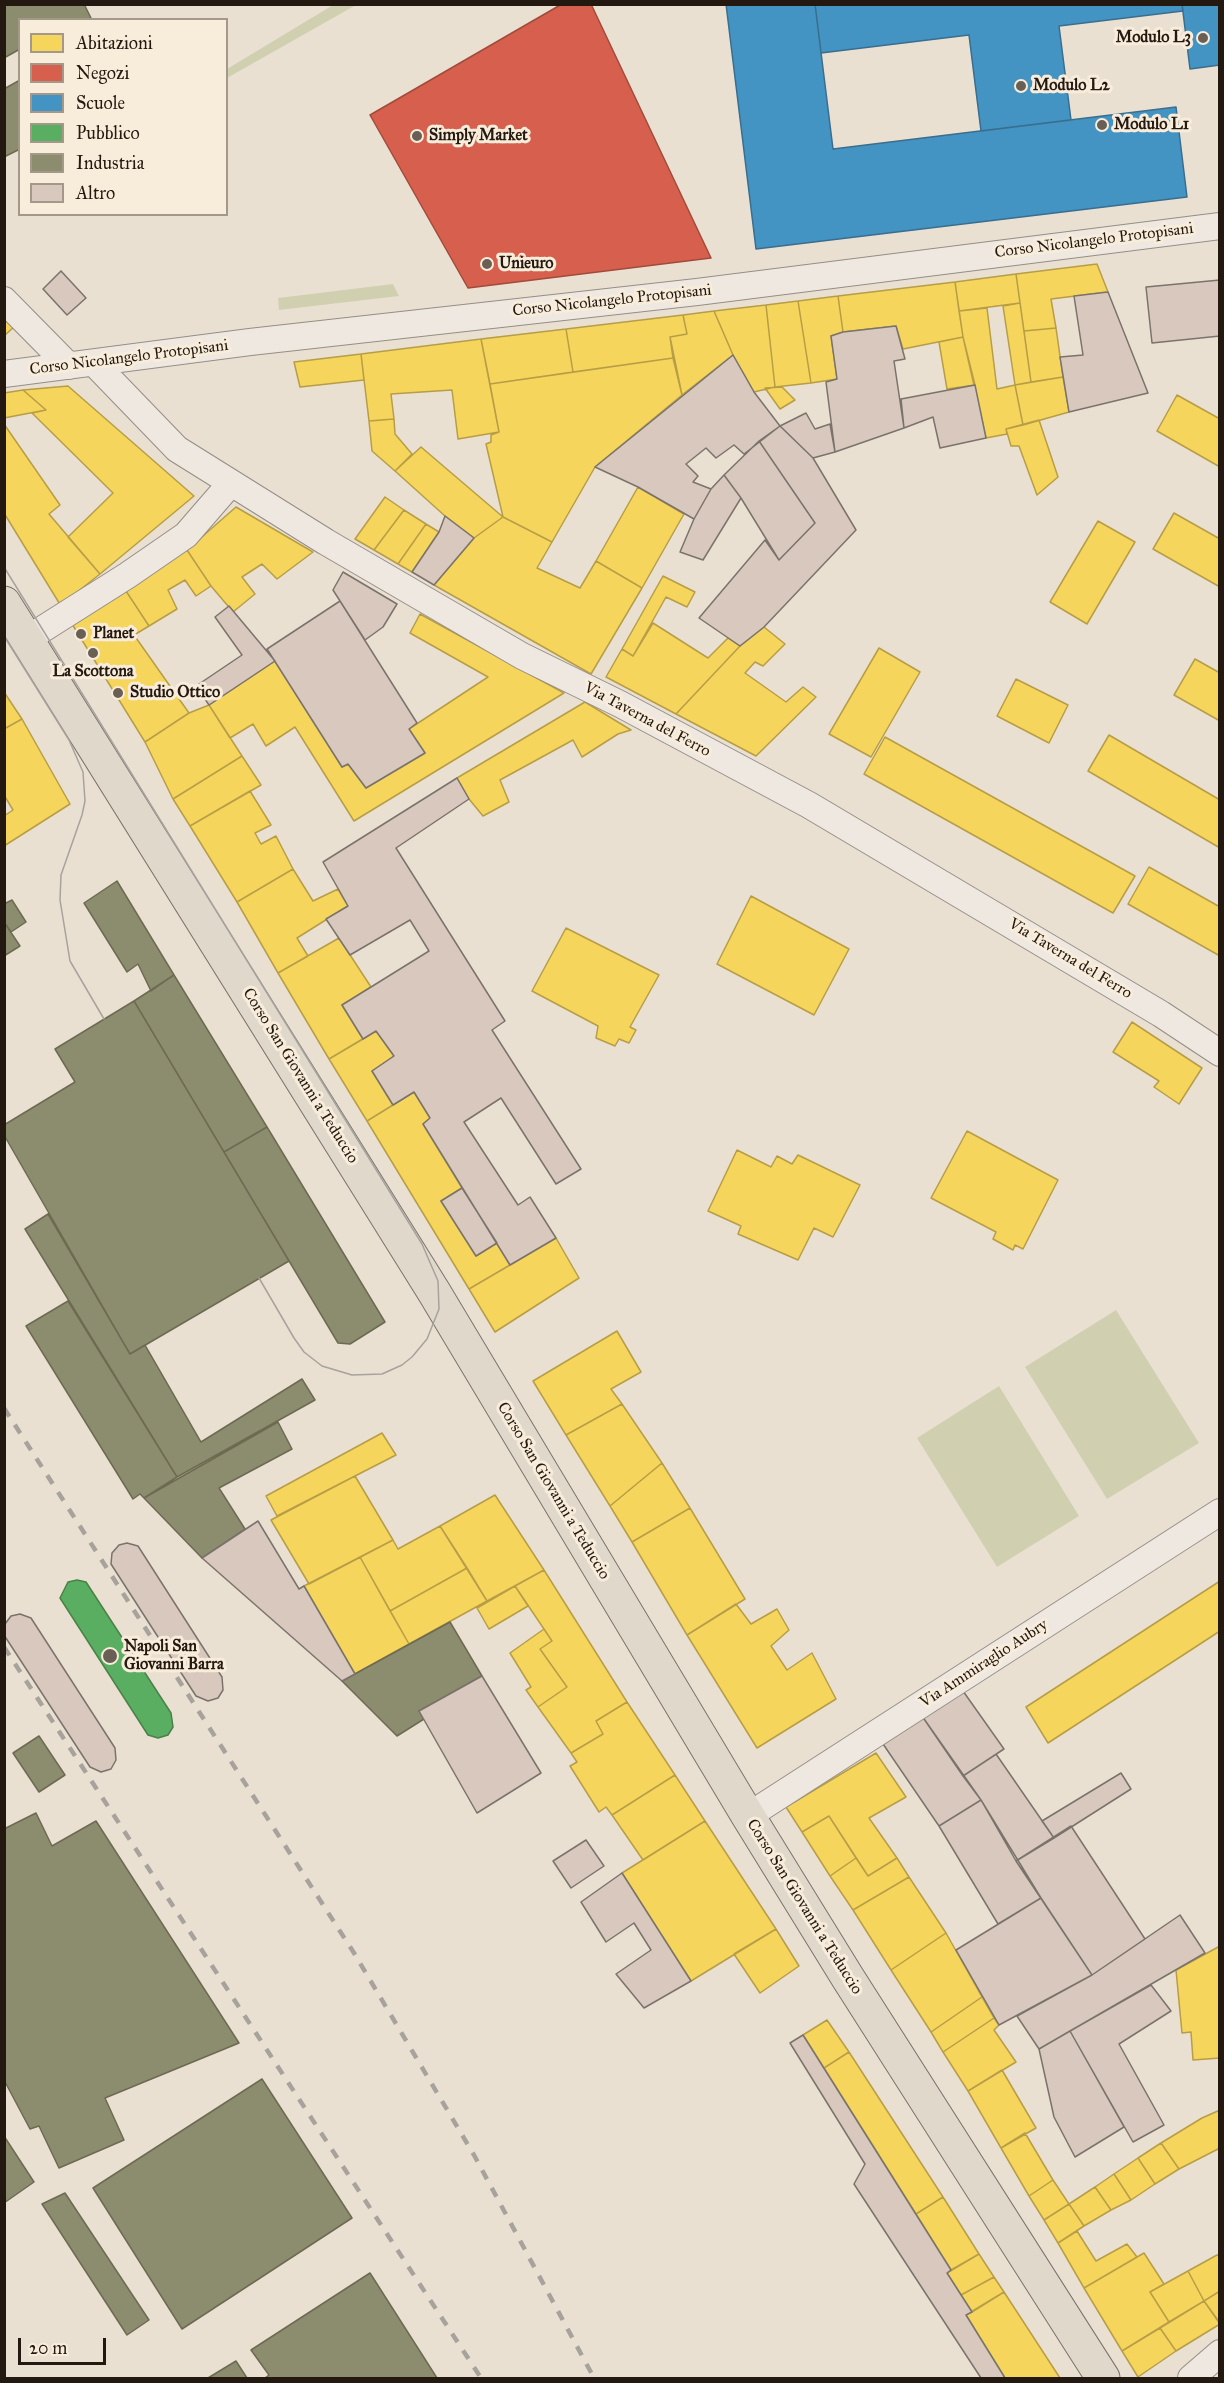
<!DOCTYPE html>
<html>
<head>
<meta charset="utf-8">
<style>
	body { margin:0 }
	#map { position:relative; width:1224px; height:2383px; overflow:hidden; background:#eae0d2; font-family:"IM FELL Great Primer",serif }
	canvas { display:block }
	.frame { position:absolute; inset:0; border:6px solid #241911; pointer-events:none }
	.legend { position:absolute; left:18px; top:18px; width:210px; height:198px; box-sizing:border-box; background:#f8ecdb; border:2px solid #a3988a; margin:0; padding:8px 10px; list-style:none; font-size:18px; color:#241911 }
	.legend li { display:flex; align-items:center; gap:12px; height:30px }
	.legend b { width:30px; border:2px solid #a3988a }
	.scale { position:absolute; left:18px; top:2338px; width:88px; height:27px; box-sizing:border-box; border:3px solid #241911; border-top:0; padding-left:8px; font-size:18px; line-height:21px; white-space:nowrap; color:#241911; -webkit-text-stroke:4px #f8ecdb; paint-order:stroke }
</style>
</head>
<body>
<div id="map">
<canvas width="1224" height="2383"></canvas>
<div class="frame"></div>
<ul class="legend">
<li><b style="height:16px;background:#f6d55c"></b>Abitazioni</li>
<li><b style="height:16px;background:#d6604d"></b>Negozi</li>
<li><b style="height:16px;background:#4393c3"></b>Scuole</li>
<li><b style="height:16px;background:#5aae61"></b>Pubblico</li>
<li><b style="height:16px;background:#8c8c6e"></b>Industria</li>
<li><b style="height:16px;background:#d8c8bd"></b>Altro</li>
</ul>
<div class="scale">20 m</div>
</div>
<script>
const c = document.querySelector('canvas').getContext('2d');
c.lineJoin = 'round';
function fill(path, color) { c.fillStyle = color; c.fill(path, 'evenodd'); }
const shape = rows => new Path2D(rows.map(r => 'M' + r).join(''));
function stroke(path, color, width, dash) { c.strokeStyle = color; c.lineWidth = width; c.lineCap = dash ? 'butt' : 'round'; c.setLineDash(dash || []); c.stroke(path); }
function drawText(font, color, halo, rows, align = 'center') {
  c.font = font + ' "IM FELL Great Primer",serif'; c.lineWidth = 6; c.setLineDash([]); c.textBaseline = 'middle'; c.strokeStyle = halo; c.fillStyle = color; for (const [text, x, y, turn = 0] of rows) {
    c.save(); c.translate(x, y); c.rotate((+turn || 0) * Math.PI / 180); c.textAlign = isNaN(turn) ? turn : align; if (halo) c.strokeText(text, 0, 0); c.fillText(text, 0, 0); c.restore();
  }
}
const green = shape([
	[333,5,356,5,227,78,227,69],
	[393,284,399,296,279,310,278,298],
	[1116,1310,1199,1443,1107,1499,1025,1367],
	[999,1386,1079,1516,997,1567,917,1438]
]);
const homes = shape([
	[1097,264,1108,292,1051,299,1056,328,1024,331,1016,274,1097,264],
	[1016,274,1020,303,959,311,955,282,1016,274],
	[955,282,963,337,903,349,896,326,843,332,838,296,955,282],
	[838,296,843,332,831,336,837,379,811,383,798,301,838,296],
	[798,301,811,383,775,387,766,305,798,301],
	[1020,303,1031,382,1015,385,1003,306,1020,303],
	[766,305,775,387,754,392,733,355,714,311,766,305],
	[987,308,997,389,1015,385,1023,425,1006,429,1007,434,986,438,963,337,959,311,987,308],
	[714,311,733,355,682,395,670,337,687,334,683,315,714,311],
	[683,315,687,334,670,337,673,358,573,372,566,329,683,315],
	[4,317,15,326,4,336,4,317],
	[1056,328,1063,377,1031,382,1024,331,1056,328],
	[566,329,573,372,490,384,481,339,566,329],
	[963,337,975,385,947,389,939,342,963,337],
	[481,339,499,432,458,439,452,390,391,394,394,419,369,421,361,354,481,339],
	[361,354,364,380,300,387,294,362,361,354],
	[673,358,682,395,595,467,552,542,503,517,486,444,491,442,491,435,499,432,490,384,673,358],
	[1063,377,1069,412,1023,425,1015,385,1063,377],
	[68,386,194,496,100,574,68,537,113,493,32,413,46,410,23,390,68,386],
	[782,387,795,400,780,409,765,388,782,387],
	[23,390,46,410,4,418,4,393,23,390],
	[1177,395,1220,419,1220,467,1157,431,1177,395],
	[394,419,395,434,412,454,395,471,372,451,369,421,394,419],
	[1039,420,1058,477,1037,495,1019,446,1011,446,1006,429,1039,420],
	[4,424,60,505,49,514,100,574,76,593,88,610,72,624,4,513,4,424],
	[421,447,503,517,474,538,445,516,395,471,421,447],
	[638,487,684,514,642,588,596,561,638,487],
	[385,497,404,510,374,550,355,539,385,497],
	[236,507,313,552,277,579,262,564,242,577,255,594,233,612,211,586,187,550,236,507],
	[404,510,426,524,398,564,374,550,404,510],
	[1174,513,1220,539,1220,587,1153,549,1174,513],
	[503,517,552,542,537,568,580,588,596,561,642,588,591,674,434,585,474,538,503,517],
	[1098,521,1135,542,1087,624,1050,602,1098,521],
	[426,524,439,532,412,572,398,564,426,524],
	[187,550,211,586,196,596,185,580,168,590,177,609,149,626,124,588,187,550],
	[663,576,695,592,687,607,666,597,633,656,622,649,663,576],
	[124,588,149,626,134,635,189,713,145,742,72,624,124,588],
	[420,614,564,693,354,821,295,727,266,746,253,724,230,738,209,705,275,661,342,767,348,764,366,788,425,753,409,729,488,677,410,633,420,614],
	[653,623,708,658,728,638,740,646,676,714,606,677,622,649,633,656,653,623],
	[764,627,785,644,763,666,755,662,745,673,786,702,803,687,816,697,756,756,676,714,740,646,764,627],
	[879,648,920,672,871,757,829,734,879,648],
	[1195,659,1220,673,1220,721,1174,695,1195,659],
	[1016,679,1068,705,1049,743,997,716,1016,679],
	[4,692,22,719,4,729,4,692],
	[585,702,631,730,618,734,582,757,573,740,500,780,509,802,483,816,469,799,457,778,585,702],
	[209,705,242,756,173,799,145,742,189,713,209,705],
	[22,719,70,804,4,846,4,816,13,810,4,795,4,729,22,719],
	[1109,735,1220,800,1220,848,1088,771,1109,735],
	[885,737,1135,876,1113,913,864,774,885,737],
	[242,756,261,785,190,826,173,799,242,756],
	[250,791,271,825,255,833,261,844,276,836,293,869,237,902,190,826,250,791],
	[1149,867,1220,907,1220,956,1128,904,1149,867],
	[293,869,313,901,338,889,348,906,297,938,308,956,278,973,237,902,293,869],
	[751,896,849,949,814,1015,717,964,751,896],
	[566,928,659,975,630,1027,636,1030,629,1043,619,1039,615,1046,596,1038,598,1026,532,991,566,928],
	[339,938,371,987,342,1005,363,1039,329,1059,278,973,339,938],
	[1132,1022,1202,1068,1179,1104,1154,1087,1159,1081,1113,1052,1132,1022],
	[376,1031,394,1056,372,1071,393,1105,367,1121,329,1059,376,1031],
	[414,1092,430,1118,423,1124,462,1188,441,1201,476,1256,497,1243,510,1265,469,1289,367,1121,414,1092],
	[967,1131,1058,1180,1023,1249,1015,1245,1013,1250,993,1239,996,1232,931,1198,967,1131],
	[737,1150,771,1167,777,1156,792,1164,798,1155,860,1185,833,1237,814,1228,798,1260,738,1234,741,1226,708,1211,737,1150],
	[556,1238,579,1278,495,1332,469,1289,556,1238],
	[617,1331,641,1372,611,1389,622,1404,566,1435,533,1381,617,1331],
	[622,1404,662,1463,610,1506,566,1435,622,1404],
	[382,1433,396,1455,277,1516,266,1496,382,1433],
	[662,1463,690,1508,632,1542,610,1506,662,1463],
	[355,1476,393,1540,309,1584,271,1520,355,1476],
	[495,1495,544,1570,487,1601,440,1526,495,1495],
	[690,1508,745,1599,687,1635,632,1542,690,1508],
	[440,1526,467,1568,390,1611,360,1557,393,1540,398,1549,440,1526],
	[360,1557,409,1644,355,1674,304,1586,360,1557],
	[467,1568,487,1601,409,1644,390,1611,467,1568],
	[544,1570,627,1702,596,1721,603,1734,571,1753,538,1707,567,1687,540,1649,552,1641,515,1586,544,1570],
	[1220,1581,1220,1631,1048,1743,1026,1707,1220,1581],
	[515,1586,528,1606,489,1629,477,1608,515,1586],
	[736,1604,751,1624,777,1609,789,1630,771,1646,787,1670,812,1653,836,1699,757,1748,687,1635,736,1604],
	[544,1629,552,1641,540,1649,567,1687,538,1707,526,1690,531,1687,510,1653,544,1629],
	[627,1702,675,1775,612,1815,606,1807,599,1812,570,1766,577,1762,571,1753,603,1734,596,1721,627,1702],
	[876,1753,906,1797,869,1818,897,1858,868,1876,829,1816,802,1832,786,1807,876,1753],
	[675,1775,705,1821,643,1860,612,1815,675,1775],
	[829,1816,856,1858,830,1876,802,1832,829,1816],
	[705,1821,776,1929,691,1981,622,1873,705,1821],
	[856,1858,868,1876,897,1858,909,1877,853,1910,830,1876,856,1858],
	[909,1877,946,1933,891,1970,853,1910,909,1877],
	[776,1929,799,1966,760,1993,734,1954,776,1929],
	[946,1933,982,1997,931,2032,891,1970,946,1933],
	[1220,1946,1220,2058,1193,2060,1191,2032,1182,2033,1176,1970,1220,1946],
	[982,1997,994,2018,943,2052,931,2032,982,1997],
	[994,2018,999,2025,994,2030,1016,2062,968,2091,943,2052,994,2018],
	[827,2020,849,2052,824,2068,803,2035,827,2020],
	[849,2052,943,2197,916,2214,824,2068,849,2052],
	[1002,2070,1036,2128,1001,2148,968,2091,1002,2070],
	[1220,2110,1220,2148,1179,2169,1161,2143,1202,2118,1220,2110],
	[1025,2133,1053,2180,1029,2196,1001,2148,1025,2133],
	[1161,2143,1179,2169,1155,2184,1138,2158,1161,2143],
	[1138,2158,1155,2184,1131,2200,1114,2174,1138,2158],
	[1114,2174,1131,2200,1111,2210,1095,2187,1114,2174],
	[1053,2180,1069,2204,1044,2220,1029,2196,1053,2180],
	[1095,2187,1111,2210,1084,2226,1069,2204,1095,2187],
	[943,2197,979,2254,951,2270,916,2214,943,2197],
	[1069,2204,1084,2226,1058,2243,1044,2220,1069,2204],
	[1077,2231,1096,2261,1127,2244,1137,2257,1084,2288,1058,2243,1077,2231],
	[1144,2253,1164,2284,1150,2292,1169,2322,1122,2351,1084,2288,1144,2253],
	[979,2254,994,2277,961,2295,947,2273,979,2254],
	[1217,2255,1220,2256,1220,2291,1204,2301,1188,2271,1217,2255],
	[1188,2271,1204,2301,1169,2322,1150,2292,1188,2271],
	[994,2277,1004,2292,972,2312,961,2295,994,2277],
	[1220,2291,1220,2323,1204,2301,1220,2291],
	[1004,2292,1060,2378,1005,2378,966,2315,1004,2292],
	[1204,2301,1220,2324,1176,2351,1160,2328,1204,2301],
	[1160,2328,1176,2351,1138,2377,1122,2351,1160,2328]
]);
const shops = shape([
	[562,4,591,4,711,258,468,288,370,115,562,4]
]);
const schools = shape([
	[726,4,815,4,833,149,1176,107,1187,197,756,249,726,4],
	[815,4,1182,4,1183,11,1059,26,1071,120,981,131,969,35,821,53,815,4],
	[1182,4,1220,4,1220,65,1190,69,1182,4]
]);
const public = shape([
	[77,1580,86,1582,171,1713,173,1727,168,1735,158,1738,148,1735,60,1598,68,1582,77,1580]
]);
const industry = shape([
	[4,4,84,4,92,20,20,20,20,49,4,58,4,4],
	[20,80,20,149,4,157,4,89,20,80],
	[117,881,174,975,151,991,138,964,127,972,84,903,117,881],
	[12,900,26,922,11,932,4,922,4,904,12,900],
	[4,922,20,946,4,956,4,922],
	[174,975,267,1127,224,1152,134,1001,174,975],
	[134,1001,289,1261,130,1354,4,1135,4,1125,75,1082,55,1049,134,1001],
	[267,1127,385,1322,350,1344,338,1343,224,1152,267,1127],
	[48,1214,130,1354,145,1345,201,1442,302,1379,315,1400,177,1477,25,1229,48,1214],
	[68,1301,177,1477,144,1498,140,1494,133,1499,26,1326,68,1301],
	[278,1422,292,1449,219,1488,245,1529,202,1558,144,1498,278,1422],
	[450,1622,482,1676,419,1711,424,1719,397,1736,342,1681,450,1622],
	[39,1736,65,1775,39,1792,13,1753,39,1736],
	[36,1813,52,1846,96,1821,239,2043,105,2098,124,2140,59,2168,39,2126,30,2129,4,2080,4,1829,36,1813],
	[262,2079,352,2218,182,2329,93,2188,262,2079],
	[4,2136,34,2182,4,2203,4,2136],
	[65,2193,149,2320,127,2335,42,2204,65,2193],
	[370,2273,437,2378,265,2378,269,2375,251,2350,370,2273],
	[236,2361,247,2378,208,2378,236,2361]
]);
const building = shape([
	[61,271,86,298,67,315,43,289,61,271],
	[1220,280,1220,336,1152,343,1146,287,1220,280],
	[1108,292,1148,393,1069,412,1060,357,1083,355,1074,296,1108,292],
	[896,326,905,359,894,361,904,428,835,452,826,382,837,379,831,336,843,332,896,326],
	[733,355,754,392,780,426,744,454,734,445,716,458,706,448,686,464,698,476,693,482,711,489,694,519,638,487,595,467,733,355],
	[975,385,986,438,940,448,933,417,904,428,901,399,975,385],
	[806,413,815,429,830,424,835,452,813,458,780,426,806,413],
	[780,426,813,458,856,530,764,627,740,646,699,618,765,540,779,560,815,523,759,441,780,426],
	[759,441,815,523,779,560,741,498,724,475,759,441],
	[724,475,741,498,703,560,680,552,694,519,711,489,724,475],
	[445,516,474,538,434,585,412,572,439,532,445,516],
	[343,572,397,604,383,627,365,640,333,590,343,572],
	[340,601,417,723,409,729,425,753,366,788,348,764,342,767,267,649,340,601],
	[229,606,275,661,209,705,196,686,242,655,215,617,229,606],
	[457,778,469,799,396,848,505,1021,492,1030,581,1169,556,1184,501,1098,464,1122,518,1205,530,1197,556,1238,510,1265,423,1124,430,1118,414,1092,393,1105,372,1071,394,1056,376,1031,363,1039,342,1005,429,951,410,920,350,955,326,919,348,906,323,862,457,778],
	[462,1188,497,1243,476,1256,441,1201,462,1188],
	[258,1521,299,1589,304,1586,355,1674,342,1681,202,1558,258,1521],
	[127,1543,138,1546,222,1677,223,1690,218,1698,208,1701,196,1696,111,1564,112,1553,119,1545,127,1543],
	[20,1614,31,1618,115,1748,116,1760,111,1769,101,1772,90,1767,4,1635,5,1624,11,1616,20,1614],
	[482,1676,541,1773,477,1813,419,1711,482,1676],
	[963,1691,1004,1749,963,1776,922,1716,963,1691],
	[922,1716,981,1800,939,1826,881,1741,922,1716],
	[996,1754,1054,1838,1016,1861,981,1800,963,1776,996,1754],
	[1121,1773,1131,1789,1054,1838,1042,1821,1121,1773],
	[981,1800,1041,1898,998,1924,939,1826,981,1800],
	[1071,1826,1145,1939,1092,1975,1016,1861,1071,1826],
	[586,1840,604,1866,571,1888,553,1861,586,1840],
	[622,1873,691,1981,644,2008,616,1974,651,1950,634,1923,606,1942,581,1902,622,1873],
	[1041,1898,1092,1975,999,2025,956,1950,1041,1898],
	[1180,1915,1205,1953,1039,2049,1017,2016,1092,1975,1180,1915],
	[1151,1985,1171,2011,1119,2044,1164,2125,1133,2142,1070,2031,1151,1985],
	[1070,2031,1124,2127,1075,2157,1054,2117,1039,2049,1070,2031],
	[803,2035,951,2270,947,2273,972,2312,966,2315,1005,2378,981,2378,854,2184,865,2164,790,2043,803,2035]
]);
const minor = shape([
	[4,300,69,366],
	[94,363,177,449,326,542,522,656,620,704,809,805,1161,1014,1220,1053],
	[4,374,250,342,697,292,1220,226],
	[27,639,128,575,186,535,231,483],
	[748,1816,1220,1512],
	[1191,2378,1220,2353]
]);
const primary = shape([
	[4,603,434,1292,748,1816,848,1978,1103,2378]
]);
const tram = shape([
	[4,567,422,1244,438,1281,439,1309,427,1339,412,1357,402,1365,382,1374,352,1375,322,1366,304,1352,294,1338,259,1278],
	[4,636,69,740,83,772,85,801,82,815,61,875,60,900,70,961,104,1019]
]);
const rail = shape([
	[4,1408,354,1953,474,2155,594,2378],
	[4,1647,481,2378]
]);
const markers = [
	[1203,38,6,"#695f55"],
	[1021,86,6,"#695f55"],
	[1102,125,6,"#695f55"],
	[417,136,6,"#695f55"],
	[487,264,6,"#695f55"],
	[81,634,6,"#695f55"],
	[93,653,6,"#695f55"],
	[118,693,6,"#695f55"],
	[110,1656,8,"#695f55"]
];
const poiNames = [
	["Modulo L3",1191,38,"right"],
	["Modulo L2",1033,86],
	["Modulo L1",1114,125],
	["Simply Market",429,136],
	["Unieuro",499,264],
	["Planet",93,634],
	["La Scottona",93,672,"center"],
	["Studio Ottico",130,693],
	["Napoli San",124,1647],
	["Giovanni Barra",124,1665]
];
const streetNames = [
	["Corso Nicolangelo Protopisani",1094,241,-7],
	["Corso Nicolangelo Protopisani",612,301,-6],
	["Corso Nicolangelo Protopisani",129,358,-7],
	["Via Taverna del Ferro",647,720,28],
	["Via Taverna del Ferro",1070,959,31],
	["Corso San Giovanni a Teduccio",300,1076,58],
	["Corso San Giovanni a Teduccio",553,1491,59],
	["Via Ammiraglio Aubry",984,1664,-33],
	["Corso San Giovanni a Teduccio",804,1907,58]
];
fill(green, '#d0d0b1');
fill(homes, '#f6d55c');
stroke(homes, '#b79d46', 1.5);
fill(shops, '#d6604d');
stroke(shops, '#a14b3b', 1.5);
fill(schools, '#4393c3');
stroke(schools, '#3a6e8e', 1.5);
fill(public, '#5aae61');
stroke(public, '#4a8149', 1.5);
fill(industry, '#8c8c6e');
stroke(industry, '#6d6a52', 1.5);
fill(building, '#d8c8bd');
stroke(building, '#7a736b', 1.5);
stroke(minor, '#958e86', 28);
stroke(primary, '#7a736b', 35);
stroke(minor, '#eee8e1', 26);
stroke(primary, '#e1d8cc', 33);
stroke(tram, '#a7a29c', 1.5);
stroke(rail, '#a7a29c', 4.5, [10, 10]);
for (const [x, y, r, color] of markers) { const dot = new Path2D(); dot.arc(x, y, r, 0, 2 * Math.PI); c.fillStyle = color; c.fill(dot); stroke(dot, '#f8ecdb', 2); }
drawText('bold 16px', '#241911', '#f8ecdb', poiNames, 'left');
drawText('16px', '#241911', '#f8ecdb', streetNames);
</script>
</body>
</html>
